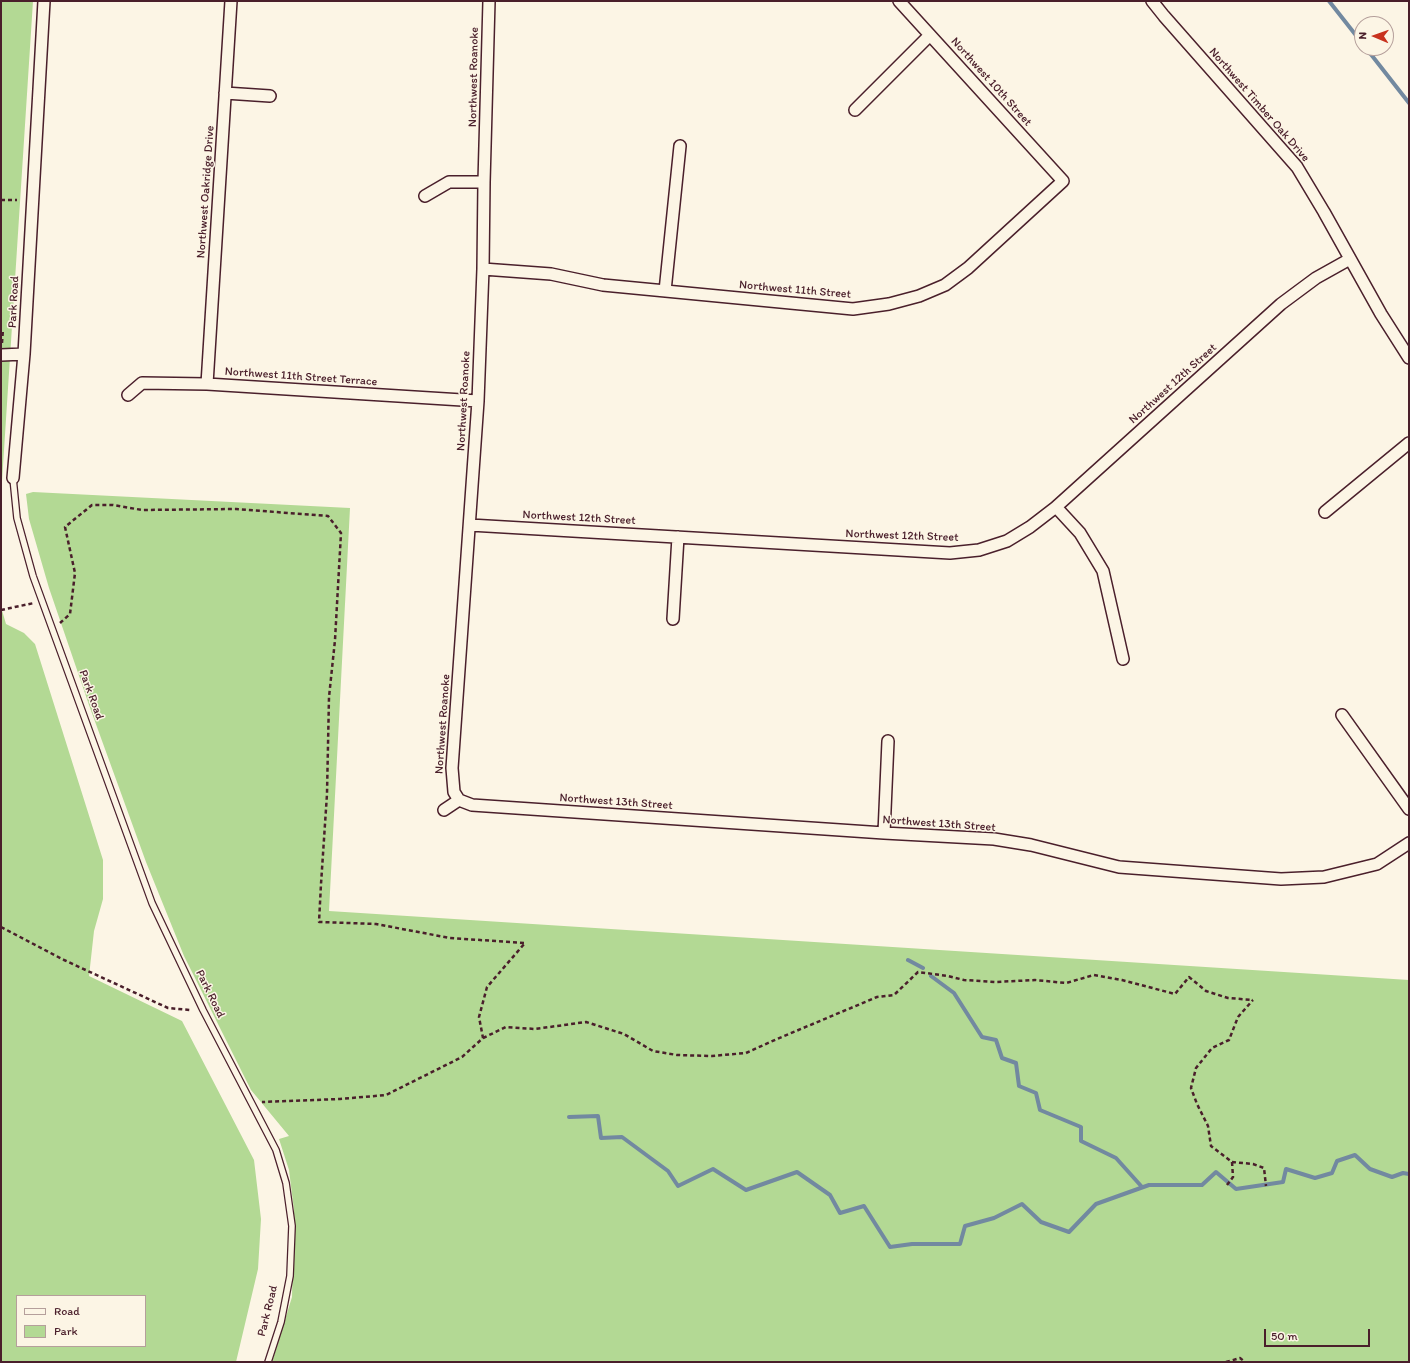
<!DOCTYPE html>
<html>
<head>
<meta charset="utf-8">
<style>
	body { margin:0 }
	#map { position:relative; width:1410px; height:1363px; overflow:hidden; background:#fcf5e5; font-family:Itim,sans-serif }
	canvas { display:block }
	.frame { position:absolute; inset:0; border:2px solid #4a1f2b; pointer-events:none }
	.legend { position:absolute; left:16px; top:1295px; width:130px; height:52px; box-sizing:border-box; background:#fcf5e5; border:1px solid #b59f9b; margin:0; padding:5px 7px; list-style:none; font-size:12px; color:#4a1f2b }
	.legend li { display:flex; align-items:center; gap:8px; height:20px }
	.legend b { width:20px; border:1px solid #b59f9b }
	.north { position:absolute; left:1354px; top:16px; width:40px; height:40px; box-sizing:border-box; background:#fcf5e5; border:1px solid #b59f9b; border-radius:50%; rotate:272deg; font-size:11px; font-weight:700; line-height:16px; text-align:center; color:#4a1f2b }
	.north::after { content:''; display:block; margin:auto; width:14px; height:18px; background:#c8321e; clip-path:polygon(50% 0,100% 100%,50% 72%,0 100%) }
	.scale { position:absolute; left:1264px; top:1329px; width:106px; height:18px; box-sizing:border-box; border:2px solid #4a1f2b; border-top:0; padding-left:5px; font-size:12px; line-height:14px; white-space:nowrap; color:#4a1f2b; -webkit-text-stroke:3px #fcf5e5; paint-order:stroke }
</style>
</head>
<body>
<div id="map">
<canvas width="1410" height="1363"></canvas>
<div class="frame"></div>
<ul class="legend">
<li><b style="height:5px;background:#fcf5e5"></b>Road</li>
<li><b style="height:11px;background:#b3d994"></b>Park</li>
</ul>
<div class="north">N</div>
<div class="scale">50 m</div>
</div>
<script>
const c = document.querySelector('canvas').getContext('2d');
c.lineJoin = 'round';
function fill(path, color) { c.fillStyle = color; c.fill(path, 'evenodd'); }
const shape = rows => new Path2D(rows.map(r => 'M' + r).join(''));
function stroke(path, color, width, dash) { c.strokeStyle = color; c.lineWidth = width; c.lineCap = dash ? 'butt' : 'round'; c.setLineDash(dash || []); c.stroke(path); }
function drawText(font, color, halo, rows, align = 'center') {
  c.font = font + ' Itim,sans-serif'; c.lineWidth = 3; c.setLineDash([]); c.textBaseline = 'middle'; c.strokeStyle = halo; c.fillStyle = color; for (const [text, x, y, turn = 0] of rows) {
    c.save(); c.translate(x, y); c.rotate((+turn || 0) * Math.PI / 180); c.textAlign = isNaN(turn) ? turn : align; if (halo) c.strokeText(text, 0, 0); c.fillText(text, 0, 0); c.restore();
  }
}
const green = shape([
	[1,1,33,1,2,481,1,480],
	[33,492,350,508,329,911,1409,980,1409,1362,272,1362,292,1297,294,1210,289,1170,279,1139,289,1136,251,1090,184,956,146,862,89,705,49,588,29,519,26,494],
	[1,607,6,624,24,633,35,644,103,860,103,899,94,931,89,976,182,1021,254,1160,261,1219,258,1269,236,1362,1,1362],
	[17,1296,145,1296,145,1346,17,1346]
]);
const stream = shape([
	[1329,1,1362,43],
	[1366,48,1409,103],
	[908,960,923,968],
	[931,976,954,993,982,1037,996,1040,1002,1058,1016,1063,1019,1086,1036,1093,1040,1110,1081,1127,1081,1141,1116,1158,1142,1187],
	[569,1117,598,1116,601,1138,622,1137,668,1171,678,1186,713,1169,746,1190,797,1172,830,1195,840,1213,864,1206,890,1247,912,1244,960,1244,965,1226,994,1218,1022,1204,1041,1222,1069,1232,1096,1204,1149,1185,1202,1185,1216,1172,1236,1189,1283,1182,1286,1169,1315,1178,1332,1173,1337,1161,1355,1155,1370,1169,1392,1177,1403,1173,1409,1174]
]);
const path = shape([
	[1,200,17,200],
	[2,343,3,329],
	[1,610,34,603],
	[60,623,70,614,75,573,65,527,92,505,113,505,142,510,236,509,328,516,341,533,335,640,329,697,327,794,321,884,319,922,376,924,450,938,525,943,487,987,479,1017,483,1038,462,1057,386,1095,340,1099,262,1102],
	[1,927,64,960,168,1008,190,1010],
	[483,1038,506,1027,535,1029,586,1022,624,1034,653,1051,677,1055,712,1056,746,1053,777,1039,877,997,894,995,918,972,948,976,964,980,995,982,1035,980,1066,983,1094,975,1122,980,1175,994,1189,977,1206,991,1228,998,1253,1000],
	[1232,1162,1253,1164,1264,1168,1266,1186],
	[1227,1185,1233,1177,1232,1162,1211,1146,1208,1126,1197,1104,1191,1088,1196,1068,1212,1048,1229,1040,1238,1017,1253,1000],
	[1226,1362,1240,1358,1245,1362]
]);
const lane = shape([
	[13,478,17,518,33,576,152,903,203,1010,276,1150,286,1183,292,1226,290,1276,281,1322,268,1362]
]);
const street = shape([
	[489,1,484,182,483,269,478,401,452,768,454,792,459,800,472,805,884,833,994,839,1031,845,1119,867,1281,879,1324,877,1377,864,1409,843],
	[1152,1,1164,16,1297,167,1324,212,1381,314,1409,358],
	[225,93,270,96],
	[855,110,930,35],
	[425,196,449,182,484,182],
	[483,269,551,274,603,285,853,309,889,304,919,296,945,285,968,268,1063,181,899,1],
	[665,291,680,146],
	[1,355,24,354],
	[207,384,231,1],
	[128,395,142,383,207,384,478,401],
	[13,478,24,354,44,1],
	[1056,507,1080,533,1103,571,1123,659],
	[1325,512,1409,443],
	[470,525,950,553,979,550,1007,541,1030,527,1056,507,1281,304,1316,278,1350,259],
	[673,619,678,537],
	[1342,715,1409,809],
	[444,810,459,800],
	[884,833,888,741]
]);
const streetNames = [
	["Northwest Roanoke",474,77,-89],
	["Northwest 10th Street",991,82,48],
	["Northwest Timber Oak Drive",1259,105,49],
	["Northwest Oakridge Drive",206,192,-86],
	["Northwest 11th Street",795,290,5],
	["Park Road",14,302,-87],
	["Northwest 11th Street Terrace",301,377,4],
	["Northwest 12th Street",1173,384,-42],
	["Northwest Roanoke",464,401,-87],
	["Northwest 12th Street",579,518,3],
	["Northwest 12th Street",902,536,2],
	["Park Road",91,695,70],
	["Northwest Roanoke",443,724,-86],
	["Northwest 13th Street",616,802,4],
	["Northwest 13th Street",939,824,4],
	["Park Road",210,994,64],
	["Park Road",268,1311,-76]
];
fill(green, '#b3d994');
stroke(stream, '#7289a0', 4);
stroke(lane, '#4a1f2b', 8);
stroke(street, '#4a1f2b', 14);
stroke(path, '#4a1f2b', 2.5, [4, 3]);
stroke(lane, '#fcf5e5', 5.5);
stroke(street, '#fcf5e5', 11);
drawText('12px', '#4a1f2b', '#fcf5e5', streetNames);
</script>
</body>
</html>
